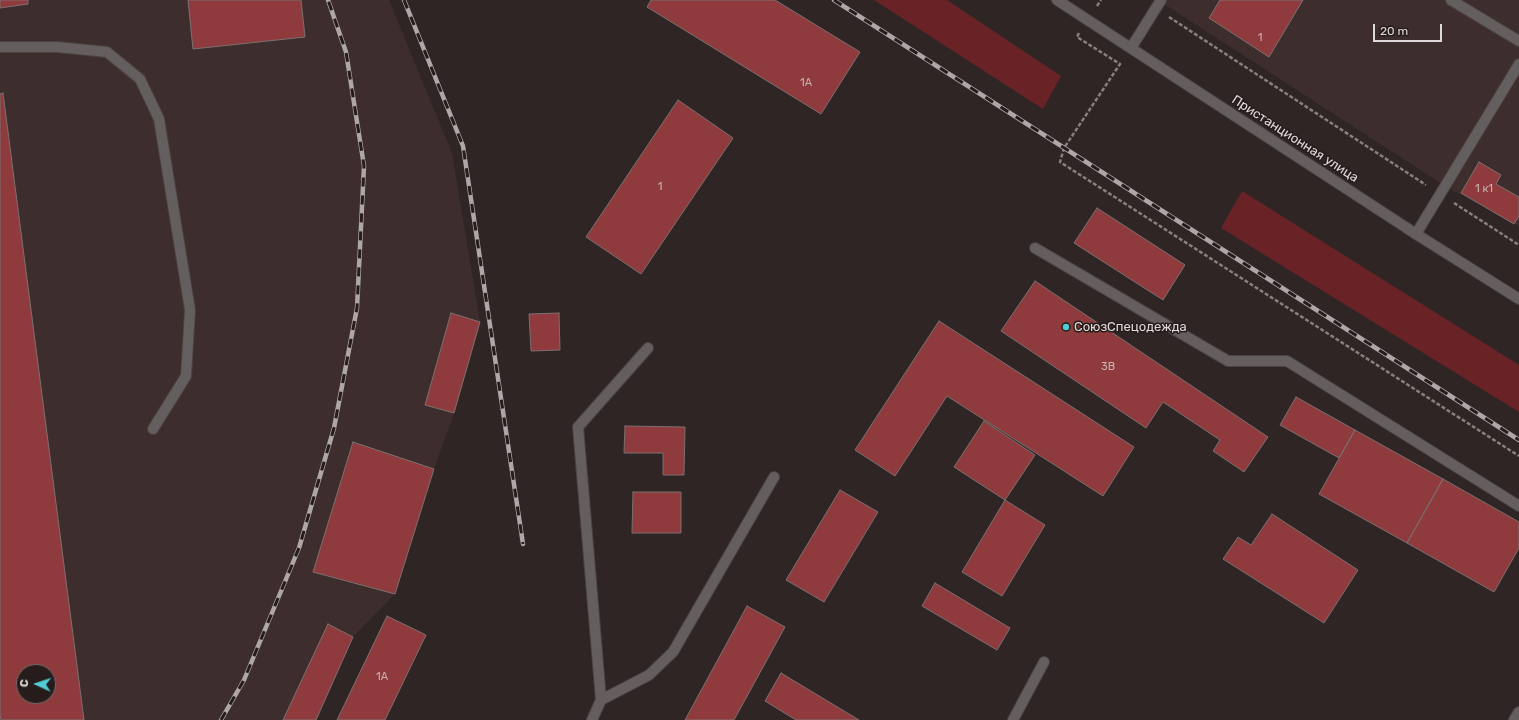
<!DOCTYPE html>
<html>
<head>
<meta charset="utf-8">
<style>
	body { margin:0 }
	#map { position:relative; width:1519px; height:720px; overflow:hidden; background:#2f2525; font-family:Rubik,sans-serif }
	canvas { display:block }
	.north { position:absolute; left:16px; top:664px; width:40px; height:40px; box-sizing:border-box; background:#251c1b; border:1px solid #706867; border-radius:50%; rotate:273deg; font-size:11px; font-weight:700; line-height:16px; text-align:center; color:#e0d9d9 }
	.north::after { content:''; display:block; margin:auto; width:14px; height:18px; background:#51ccd3; clip-path:polygon(50% 0,100% 100%,50% 72%,0 100%) }
	.scale { position:absolute; left:1373px; top:24px; width:69px; height:18px; box-sizing:border-box; border:2px solid #e0d9d9; border-top:0; padding-left:5px; font-size:12px; line-height:14px; white-space:nowrap; color:#e0d9d9; -webkit-text-stroke:3px #251c1b; paint-order:stroke }
</style>
</head>
<body>
<div id="map">
<canvas width="1519" height="720"></canvas>
<div class="north">С</div>
<div class="scale">20 m</div>
</div>
<script>
const c = document.querySelector('canvas').getContext('2d');
c.lineJoin = 'round';
function fill(path, color) { c.fillStyle = color; c.fill(path, 'evenodd'); }
const shape = rows => new Path2D(rows.map(r => 'M' + r).join(''));
function stroke(path, color, width, dash) { c.strokeStyle = color; c.lineWidth = width; c.lineCap = dash ? 'butt' : 'round'; c.setLineDash(dash || []); c.stroke(path); }
function drawText(font, color, halo, rows, align = 'center') {
  c.font = font + ' Rubik,sans-serif'; c.lineWidth = 3; c.setLineDash([]); c.textBaseline = 'middle'; c.strokeStyle = halo; c.fillStyle = color; for (const [text, x, y, turn = 0] of rows) {
    c.save(); c.translate(x, y); c.rotate((+turn || 0) * Math.PI / 180); c.textAlign = isNaN(turn) ? turn : align; if (halo) c.strokeText(text, 0, 0); c.fillText(text, 0, 0); c.restore();
  }
}
const built = shape([
	[0,0,389,0,452,153,480,322,454,413,434,469,395,594,353,637,316,720,0,720],
	[24,672,48,672,48,696,24,696],
	[1158,0,1519,0,1519,226,1445,186]
]);
const green = shape([
	[874,0,947,0,1061,76,1043,109],
	[1242,191,1519,365,1519,412,1221,228]
]);
const building = shape([
	[0,0,28,0,28,4,0,8,0,0],
	[188,0,301,0,305,37,193,49,188,0],
	[651,0,775,0,860,52,821,114,647,7,651,0],
	[1220,0,1303,0,1269,57,1209,18,1220,0],
	[3,93,84,720,1,720,0,715,0,94,3,93],
	[24,672,48,672,48,696,24,696,24,672],
	[678,100,733,138,641,274,586,237,678,100],
	[1479,162,1501,175,1496,184,1519,197,1519,216,1514,224,1461,193,1479,162],
	[1097,208,1185,265,1163,300,1074,243,1097,208],
	[1035,281,1268,437,1244,472,1213,451,1220,440,1163,402,1146,428,1001,331,1035,281],
	[451,313,480,322,454,413,425,405,451,313],
	[559,313,560,350,531,351,529,314,559,313],
	[939,321,1134,447,1103,496,947,396,895,476,855,450,939,321],
	[1296,397,1355,430,1339,458,1280,425,1296,397],
	[984,421,1035,455,1005,500,954,467,984,421],
	[625,426,685,427,684,475,663,475,663,453,624,453,625,426],
	[1355,430,1443,479,1407,543,1319,494,1355,430],
	[353,442,434,469,395,594,313,572,353,442],
	[1443,479,1519,522,1519,548,1494,592,1407,543,1443,479],
	[840,490,878,512,824,602,786,580,840,490],
	[633,492,681,492,681,533,632,533,633,492],
	[1005,500,1045,525,1002,596,962,572,1005,500],
	[1272,514,1358,570,1324,623,1223,559,1238,537,1251,545,1272,514],
	[935,583,1010,628,997,650,922,606,935,583],
	[747,606,785,627,734,720,685,720,747,606],
	[387,616,426,635,385,720,337,720,387,616],
	[328,624,353,637,316,720,283,720,328,624],
	[781,673,859,720,796,720,765,701,781,673]
]);
const path = shape([
	[1097,6,1101,0],
	[1169,17,1426,185],
	[1079,33,1077,37,1120,64,1064,148,1060,162,1519,456],
	[1454,203,1519,245]
]);
const service = shape([
	[1451,0,1519,41],
	[0,47,57,47,107,52,140,79,159,119,190,310,186,376,153,429],
	[1131,48,1161,0],
	[1416,234,1519,64],
	[1035,248,1228,361,1287,361,1519,506],
	[601,700,649,675,673,652,774,477],
	[592,720,601,700,578,427,648,348],
	[1013,720,1044,662],
	[1514,720,1519,712]
]);
const minor = shape([
	[1057,0,1416,234,1519,299]
]);
const rail = shape([
	[404,0,463,146,523,544],
	[834,0,1519,440],
	[221,720,244,680,299,548,334,428,357,308,364,166,346,52,328,0]
]);
const markers = [
	[1066,327,4,"#51ccd3"]
];
const numberNames = [
	["1",1260,38],
	["1А",806,83],
	["1",660,187],
	["1 к1",1484,189],
	["3В",1108,367],
	["1А",382,677]
];
const streetNames = [
	["Пристанционная улица",1295,139,33]
];
const poiNames = [
	["СоюзСпецодежда",1074,327]
];
fill(built, '#3d2e2d');
fill(green, '#692327');
fill(building, '#8f3b3e');
stroke(building, '#7c706f', 1);
stroke(service, '#4b4242', 12);
stroke(minor, '#4b4242', 12);
stroke(path, '#887f7f', 2.5, [4, 2]);
stroke(service, '#645f5e', 10);
stroke(minor, '#645f5e', 10);
stroke(rail, '#afa7a7', 4.5);
stroke(rail, '#251c1b', 3, [9]);
for (const [x, y, r, color] of markers) { const dot = new Path2D(); dot.arc(x, y, r, 0, 2 * Math.PI); c.fillStyle = color; c.fill(dot); stroke(dot, '#251c1b', 1.5); }
drawText('11px', '#ccb2b2', null, numberNames);
drawText('13px', '#e0d9d9', '#251c1b', streetNames);
drawText('13px', '#e0d9d9', '#251c1b', poiNames, 'left');
</script>
</body>
</html>
